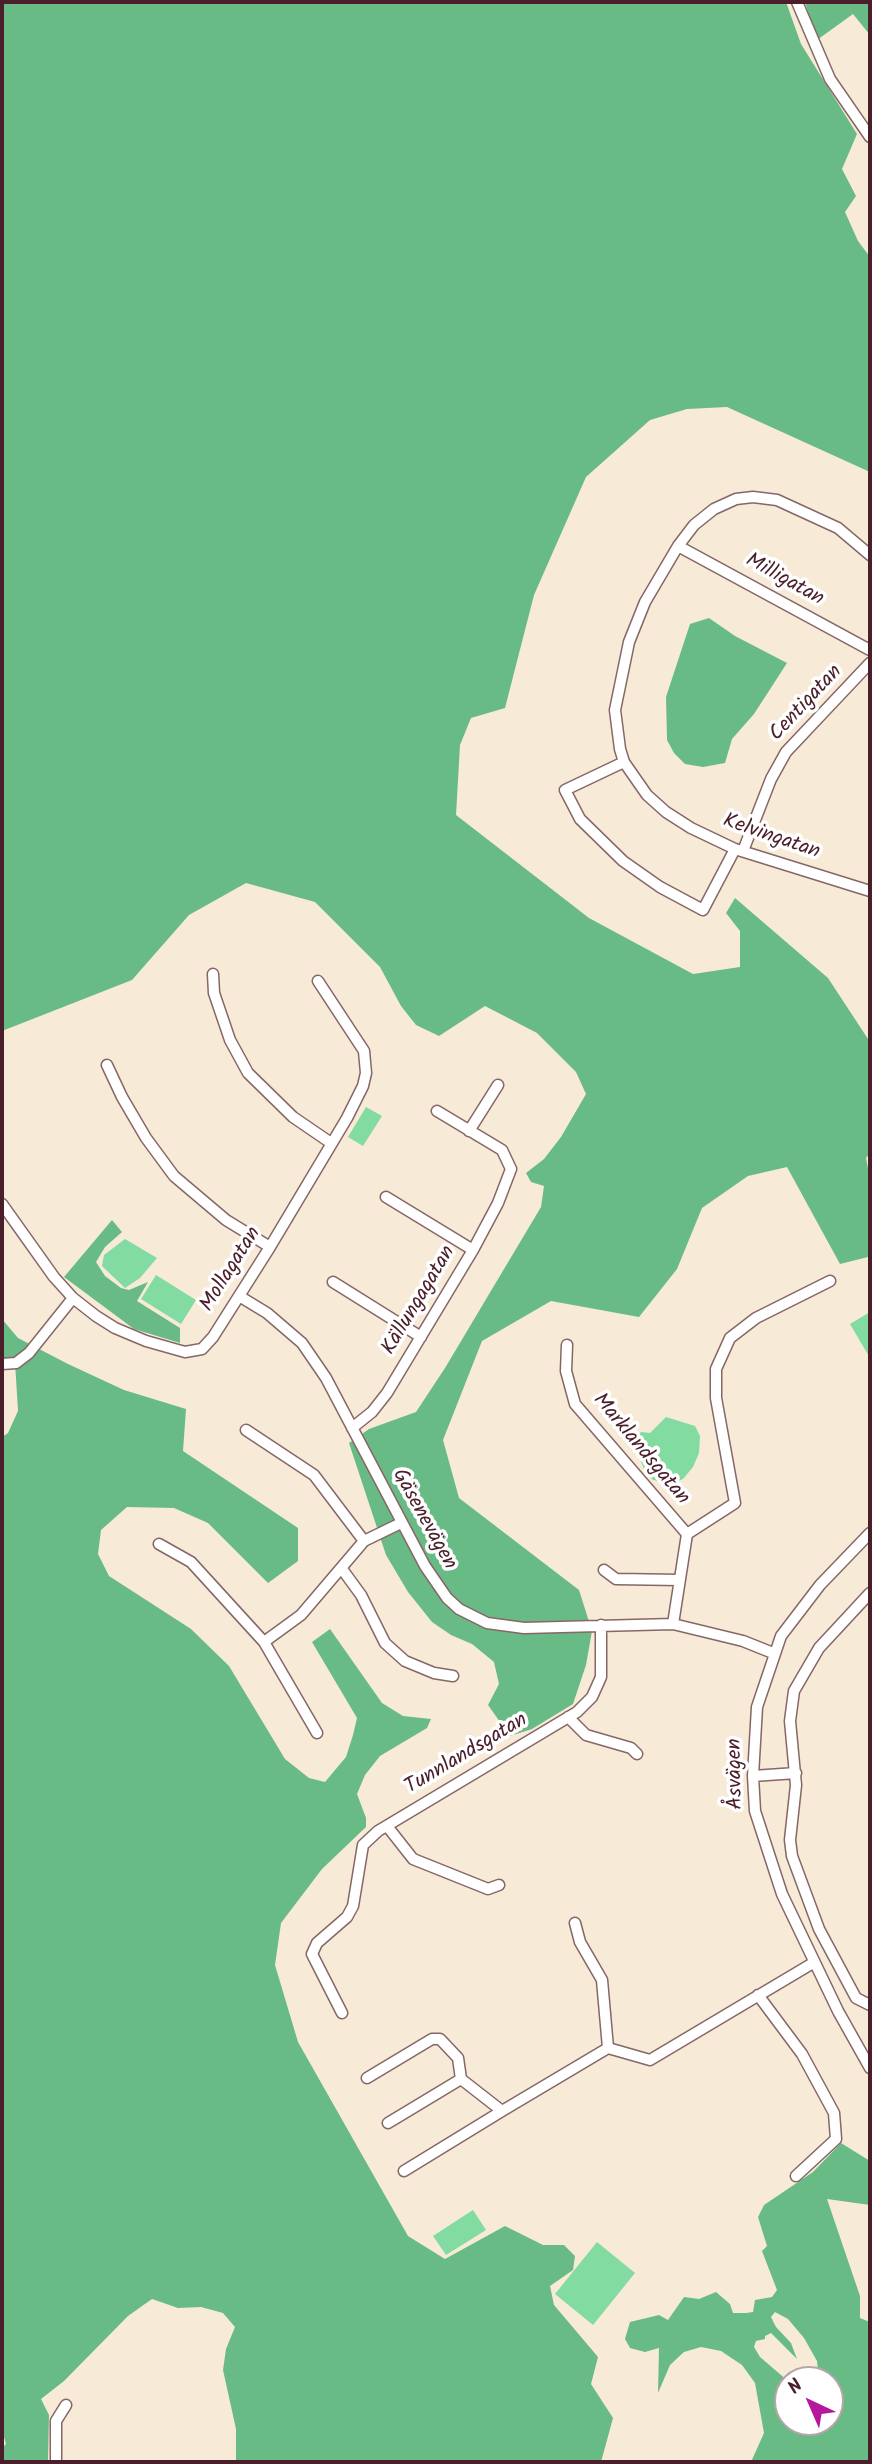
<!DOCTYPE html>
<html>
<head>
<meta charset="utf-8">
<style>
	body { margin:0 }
	#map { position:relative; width:872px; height:2464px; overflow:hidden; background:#f7ead7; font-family:Kalam,sans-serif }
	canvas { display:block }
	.frame { position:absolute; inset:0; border:4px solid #4a1f2b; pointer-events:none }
	.north { position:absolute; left:774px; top:2366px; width:70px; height:70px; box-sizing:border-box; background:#fff; border:2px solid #b7a5aa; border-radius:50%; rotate:316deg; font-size:19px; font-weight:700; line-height:28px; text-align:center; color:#4a1f2b }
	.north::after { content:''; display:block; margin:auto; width:24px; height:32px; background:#b5179e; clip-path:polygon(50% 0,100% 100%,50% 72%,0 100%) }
</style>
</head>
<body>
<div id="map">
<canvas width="872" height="2464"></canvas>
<div class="frame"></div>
<div class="north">N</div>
</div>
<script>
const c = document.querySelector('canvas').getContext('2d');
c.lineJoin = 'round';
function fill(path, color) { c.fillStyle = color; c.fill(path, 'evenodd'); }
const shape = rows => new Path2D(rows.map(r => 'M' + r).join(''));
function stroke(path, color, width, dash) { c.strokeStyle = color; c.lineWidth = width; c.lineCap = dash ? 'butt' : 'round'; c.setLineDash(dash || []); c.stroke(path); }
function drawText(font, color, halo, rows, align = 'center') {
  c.font = font + ' Kalam,sans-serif'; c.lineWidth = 7; c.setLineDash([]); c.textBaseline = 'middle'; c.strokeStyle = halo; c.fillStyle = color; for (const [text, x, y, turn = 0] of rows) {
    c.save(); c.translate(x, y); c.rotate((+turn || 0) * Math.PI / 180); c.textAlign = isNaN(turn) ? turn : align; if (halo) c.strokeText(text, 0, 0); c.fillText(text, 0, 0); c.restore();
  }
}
const green = shape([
	[366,1107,382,1116,363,1146,348,1137],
	[125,1239,157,1258,140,1278,125,1288,102,1266,104,1255],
	[156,1275,196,1300,181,1324,141,1299],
	[870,1312,870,1358,850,1324],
	[666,1417,695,1426,700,1436,699,1453,693,1467,683,1479,673,1483,653,1480,644,1469,636,1449,635,1438,641,1432,650,1433],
	[473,2210,486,2230,446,2255,433,2236],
	[597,2242,635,2273,593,2325,555,2294]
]);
const forest = shape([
	[2,2,786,2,801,44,857,134,842,169,856,196,845,212,858,241,870,257,870,472,727,407,687,409,650,420,586,477,534,595,505,708,471,718,460,745,456,815,589,918,693,974,740,967,740,931,726,913,735,898,828,978,870,1042,870,1153,866,1158,870,1179,870,1251,868,1257,840,1264,787,1167,748,1176,702,1208,677,1269,639,1317,551,1301,482,1341,443,1440,459,1498,579,1590,592,1631,586,1665,573,1704,532,1729,510,1736,488,1705,499,1684,494,1662,472,1644,451,1635,432,1622,408,1592,386,1555,349,1443,369,1429,416,1412,445,1368,541,1207,544,1186,531,1182,526,1173,544,1159,561,1137,586,1094,576,1072,537,1033,485,1006,439,1036,416,1025,401,1006,380,967,315,902,246,883,189,915,132,980,2,1031],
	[805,2,870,2,870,35,853,14,817,40],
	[709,618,735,636,787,663,754,714,732,739,725,763,703,767,685,764,674,753,667,740,666,697,690,624],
	[112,1220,122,1232,105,1247,96,1262,105,1276,121,1288,129,1290,148,1282,137,1301,180,1328,180,1343,134,1329,64,1277],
	[2,1319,18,1338,68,1364,124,1390,186,1409,183,1451,298,1528,298,1561,268,1583,208,1523,174,1508,127,1507,101,1530,98,1554,109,1576,191,1629,229,1666,285,1759,309,1778,325,1782,346,1757,353,1735,357,1718,312,1642,330,1629,382,1703,403,1716,431,1719,427,1728,380,1756,365,1775,357,1794,366,1818,366,1827,322,1869,281,1923,275,1965,298,2042,408,2236,445,2259,505,2226,543,2245,564,2245,575,2256,573,2270,550,2286,554,2305,598,2357,591,2384,613,2418,601,2462,236,2462,236,2429,223,2370,226,2349,235,2327,223,2313,201,2307,178,2308,152,2299,128,2316,64,2381,41,2399,49,2415,48,2462,2,2462,2,2448,6,2444,2,2430,2,1437,8,1433,18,1411,15,1362,2,1362],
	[841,2143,870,2161,870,2205,827,2199,860,2296,860,2318,870,2322,870,2462,751,2462,764,2433,755,2383,742,2365,721,2351,701,2347,684,2352,670,2365,658,2393,659,2348,645,2352,630,2348,625,2339,630,2322,659,2315,668,2320,684,2297,699,2299,716,2292,730,2304,733,2313,746,2313,753,2312,755,2300,772,2297,777,2290,762,2251,767,2246,758,2217,764,2205,813,2172],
	[775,2312,788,2319,804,2338,817,2361,819,2380,830,2380,830,2422,788,2422,788,2411,777,2405,777,2386,788,2391,788,2381,760,2357,754,2347,756,2341,765,2339,765,2336,771,2333,797,2359,791,2343,776,2327,771,2317]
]);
const minor = shape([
	[797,2,830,79,870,137],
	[678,546,870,650],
	[870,555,838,528,777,500,753,497,736,499,714,509,694,525,678,546,645,602,629,642,615,710,620,749,624,762,647,795,666,812,691,828,735,849,870,891],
	[624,762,565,790,580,819,623,861,660,887,703,910,735,849],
	[743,851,771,779,786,752,870,663],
	[213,974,214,993,230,1040,248,1073,293,1117,331,1143],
	[107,1065,122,1097,146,1138,174,1176,226,1220,270,1247],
	[469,1131,498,1085],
	[386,1197,473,1250],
	[2,1204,54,1277,73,1298,96,1316,115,1328,146,1341,185,1352,202,1349,213,1337,270,1247,347,1118,363,1086,366,1073,364,1051,318,981],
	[333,1282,421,1337],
	[239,1296,267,1313,302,1343,326,1378,425,1566,447,1598,459,1609,487,1623,524,1628,673,1624,743,1641,773,1653],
	[567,1345,566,1371,575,1404,687,1534],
	[2,1364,16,1363,29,1353,73,1298],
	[352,1428,372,1412,387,1393,473,1250,498,1203,511,1169,502,1150,437,1111],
	[246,1430,314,1475,364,1541],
	[870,1533,820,1585,781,1636,757,1707,753,1776,755,1811,782,1894,838,2011,870,2068],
	[159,1544,191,1562,264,1642,301,1615,364,1541,401,1523],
	[342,1569,361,1595,385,1643,405,1661,434,1673,453,1676],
	[604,1570,616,1579,680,1580],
	[870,1593,819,1648,794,1691,790,1721,796,1785,790,1840,792,1856,819,1929,856,1998,870,2005],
	[673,1624,687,1534,735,1503,716,1398,716,1369,730,1338,756,1318,830,1281],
	[264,1642,317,1733],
	[568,1717,586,1735,631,1748,637,1754],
	[753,1776,796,1773],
	[387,1826,413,1859,488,1889,499,1885],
	[575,1923,580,1942,602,1980,608,2048],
	[758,1995,802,2054,834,2113,836,2139,796,2176],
	[342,2013,312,1954,317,1943,347,1917,353,1906,363,1845,378,1831,577,1712,592,1697,601,1677,601,1625],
	[367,2078,432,2039,440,2039,458,2058,461,2079,502,2111,608,2048,650,2060,813,1963],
	[388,2123,461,2079],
	[404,2171,502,2111],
	[56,2462,56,2421,66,2405]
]);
const streetNames = [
	["Milligatan",784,581,29],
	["Centigatan",807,704,-47],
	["Kelvingatan",771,838,19],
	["Mollagatan",232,1270,-58],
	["Källungagatan",420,1301,-59],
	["Marklandsgatan",640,1450,50],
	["Gäsenevägen",423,1520,61],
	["Tunnlandsgatan",467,1755,-31],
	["Åsvägen",737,1774,-91]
];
fill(green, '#82dba0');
fill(forest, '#69bb86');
stroke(minor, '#876667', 13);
stroke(minor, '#fff', 10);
drawText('21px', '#4a1f2b', '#fff', streetNames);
</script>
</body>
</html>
